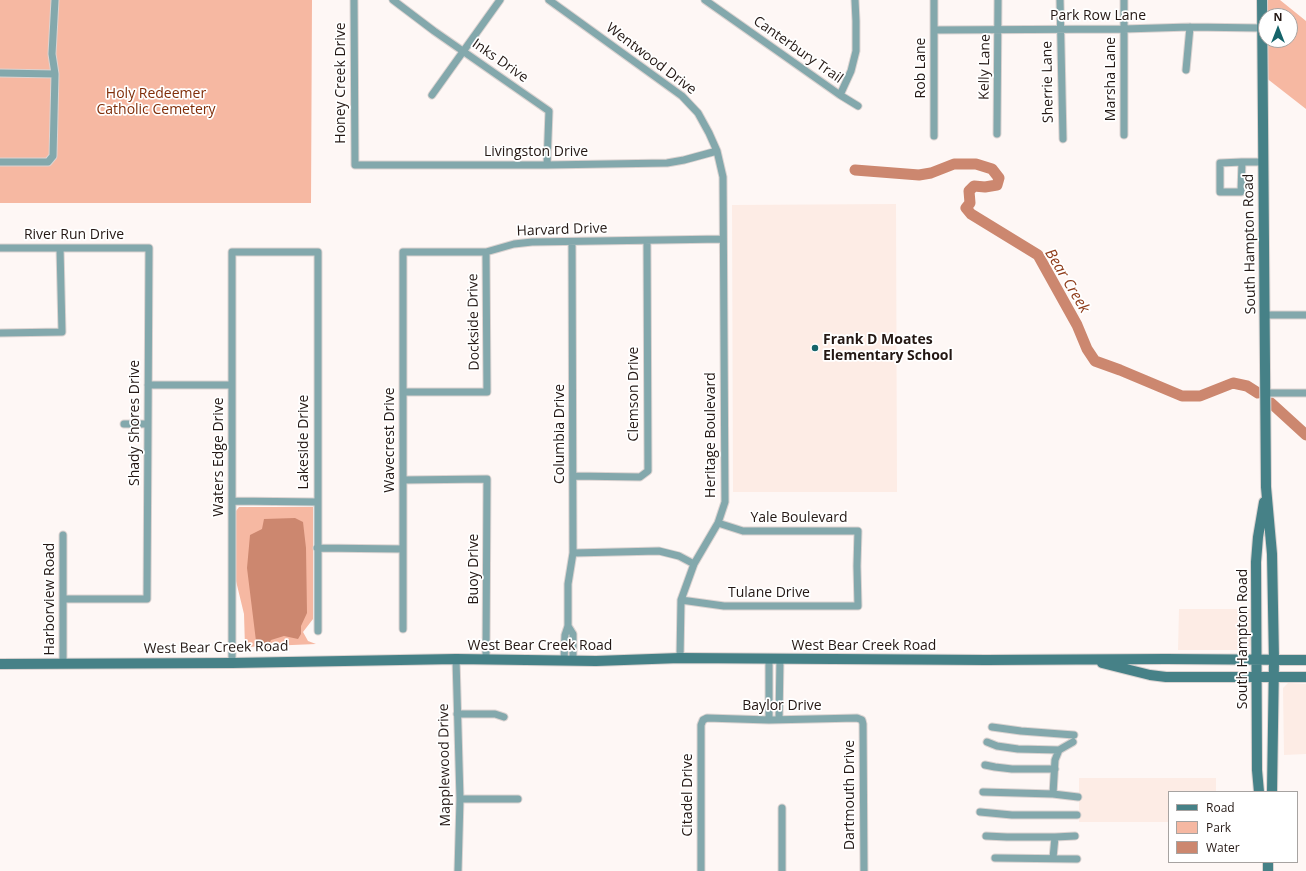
<!DOCTYPE html>
<html>
<head>
<meta charset="utf-8">
<style>
	body { margin:0 }
	#map { position:relative; width:1306px; height:871px; overflow:hidden; background:#fef7f5; font-family:"Open Sans",sans-serif }
	canvas { display:block }
	.legend { position:absolute; left:1168px; top:791px; width:130px; height:72px; box-sizing:border-box; background:#fff; border:1px solid #a7a3a1; margin:0; padding:5px 7px; list-style:none; font-size:12px; color:#241814 }
	.legend li { display:flex; align-items:center; gap:8px; height:20px }
	.legend b { width:20px; border:1px solid #a7a3a1 }
	.north { position:absolute; left:1258px; top:8px; width:40px; height:40px; box-sizing:border-box; background:#fff; border:1px solid #a7a3a1; border-radius:50%; rotate:0deg; font-size:11px; font-weight:700; line-height:16px; text-align:center; color:#241814 }
	.north::after { content:''; display:block; margin:auto; width:14px; height:18px; background:#15646a; clip-path:polygon(50% 0,100% 100%,50% 72%,0 100%) }
</style>
</head>
<body>
<div id="map">
<canvas width="1306" height="871"></canvas>
<ul class="legend">
<li><b style="height:5px;background:#468187"></b>Road</li>
<li><b style="height:11px;background:#f6b8a2"></b>Park</li>
<li><b style="height:11px;background:#cc876f"></b>Water</li>
</ul>
<div class="north">N</div>
</div>
<script>
const c = document.querySelector('canvas').getContext('2d');
c.lineJoin = 'round';
function fill(path, color) { c.fillStyle = color; c.fill(path, 'evenodd'); }
const shape = rows => new Path2D(rows.map(r => 'M' + r).join(''));
function stroke(path, color, width, dash) { c.strokeStyle = color; c.lineWidth = width; c.lineCap = dash ? 'butt' : 'round'; c.setLineDash(dash || []); c.stroke(path); }
function drawText(font, color, halo, rows, align = 'center') {
  c.font = font + ' "Open Sans",sans-serif'; c.lineWidth = 3.5; c.setLineDash([]); c.textBaseline = 'middle'; c.strokeStyle = halo; c.fillStyle = color; for (const [text, x, y, turn = 0] of rows) {
    c.save(); c.translate(x, y); c.rotate((+turn || 0) * Math.PI / 180); c.textAlign = isNaN(turn) ? turn : align; if (halo) c.strokeText(text, 0, 0); c.fillText(text, 0, 0); c.restore();
  }
}
const built = shape([
	[896,204,897,492,733,492,732,205],
	[1179,609,1257,609,1257,639,1246,650,1178,650],
	[1288,683,1306,684,1306,754,1284,755,1283,688],
	[1079,778,1216,778,1216,792,1169,792,1169,822,1079,822]
]);
const green = shape([
	[0,0,312,0,311,203,0,203],
	[1266,0,1280,0,1306,21,1306,109,1265,77],
	[1266,16,1290,16,1290,40,1266,40],
	[239,507,313,507,313,619,303,632,308,641,316,644,245,647,244,614,236,581,236,511]
]);
const water = shape([
	[295,518,303,522,306,548,307,613,301,626,301,634,298,639,284,636,271,640,266,652,261,652,256,641,247,568,250,535,262,529,264,519]
]);
const river = shape([
	[855,170,919,175,931,173,954,164,976,164,992,169,999,178,997,185,985,187,974,186,969,191,970,203,966,208,971,214,1038,255,1077,325,1087,349,1095,361,1120,370,1182,396,1200,396,1233,383,1247,386,1258,393],
	[1271,403,1306,435]
]);
const street = shape([
	[354,0,355,165,547,165,667,163,684,160,717,151],
	[393,0,434,31,549,111,547,165],
	[549,0,682,96,698,113,709,133,717,151,723,177,725,502,718,523,694,564,681,600,680,658],
	[705,0,840,95,858,106],
	[934,0,934,136],
	[1060,0,1063,139],
	[1124,0,1124,135],
	[934,30,1124,29,1190,27,1261,28],
	[1186,70,1190,27],
	[0,73,55,74],
	[432,95,500,0],
	[840,95,851,71,856,51,856,21,855,0],
	[997,134,998,0],
	[0,162,48,162,53,156,55,74,52,54,55,0],
	[1242,162,1241,192,1220,192,1220,163,1242,162,1263,162],
	[0,248,149,248,147,599,63,599],
	[1265,315,1306,315],
	[0,333,62,332,60,248],
	[148,385,232,385],
	[403,392,487,392,486,252],
	[1266,393,1306,393],
	[124,424,148,424],
	[573,476,640,477,648,471,647,241],
	[403,480,487,479,486,659],
	[232,501,317,502],
	[63,535,63,664],
	[317,548,403,549],
	[573,553,659,551,679,556,694,564],
	[681,600,724,606,858,606,857,566,858,531,743,531,718,523],
	[568,626,573,634,573,661],
	[403,629,403,252,486,252,514,244,532,242,723,239],
	[456,659,460,799,458,871],
	[564,661,565,635,568,626,568,584,573,553,572,242],
	[232,663,232,252,318,252,318,631],
	[457,714,495,714,504,717],
	[779,719,780,659],
	[769,720,769,659],
	[992,727,1021,731,1074,735],
	[987,742,997,746,1018,749,1059,750,1073,742],
	[985,765,995,767,1012,769,1055,769],
	[983,792,1053,794,1078,797],
	[1053,794,1055,760,1059,750],
	[460,799,518,799],
	[782,808,782,871],
	[980,812,1012,815,1077,815],
	[986,836,1007,837,1055,837,1075,836],
	[995,858,1077,859],
	[1053,858,1055,837],
	[701,871,701,725,703,720,707,718,769,720,857,718,862,720,863,724,864,871]
]);
const secondary = shape([
	[1262,0,1266,487,1272,554,1274,660,1272,792],
	[1102,663,1150,675,1166,677,1306,677],
	[0,664,232,663,456,659,596,661,680,658,986,660,1166,659,1306,660],
	[1259,792,1257,770,1256,562,1258,537,1264,502],
	[1268,862,1268,871]
]);
const markers = [
	[815,348,4,"#15646a"]
];
const streetNames = [
	["Park Row Lane",1098,16],
	["Canterbury Trail",798,50,35],
	["Wentwood Drive",651,59,37],
	["Inks Drive",500,61,35],
	["Kelly Lane",985,67,-89],
	["Rob Lane",921,68,-90],
	["Marsha Lane",1111,79,-90],
	["Sherrie Lane",1048,82,-91],
	["Honey Creek Drive",341,83,-90],
	["Livingston Drive",536,152],
	["Harvard Drive",562,230,-2],
	["River Run Drive",74,235],
	["South Hampton Road",1250,244,-91],
	["Dockside Drive",474,322,-91],
	["Clemson Drive",634,394,-90],
	["Shady Shores Drive",135,423,-90],
	["Columbia Drive",560,434,-90],
	["Heritage Boulevard",711,435,-90],
	["Wavecrest Drive",390,440,-90],
	["Lakeside Drive",304,442,-90],
	["Waters Edge Drive",219,457,-90],
	["Yale Boulevard",799,518],
	["Buoy Drive",474,569,-90],
	["Tulane Drive",769,593],
	["Harborview Road",50,599,-90],
	["South Hampton Road",1243,639,-90],
	["West Bear Creek Road",540,646],
	["West Bear Creek Road",864,646],
	["West Bear Creek Road",216,648,-1],
	["Baylor Drive",782,706],
	["Mapplewood Drive",445,765,-91],
	["Citadel Drive",688,795,-90],
	["Dartmouth Drive",850,795,-90]
];
const parkNames = [
	["Holy Redeemer",156,94],
	["Catholic Cemetery",156,110]
];
const poiNames = [
	["Frank D Moates",823,340],
	["Elementary School",823,356]
];
const waterNames = [
	["Bear Creek",1067,281,59]
];
fill(built, '#fdece5');
fill(green, '#f6b8a2');
fill(water, '#cc876f');
stroke(river, '#cc876f', 11);
stroke(street, '#dbd3d1', 9);
stroke(secondary, '#dbd3d1', 12);
stroke(street, '#83a8ac', 7);
stroke(secondary, '#468187', 10);
for (const [x, y, r, color] of markers) { const dot = new Path2D(); dot.arc(x, y, r, 0, 2 * Math.PI); c.fillStyle = color; c.fill(dot); stroke(dot, '#fff', 1.5); }
drawText('14px', '#241814', '#fff', streetNames);
drawText('14px', '#802e09', '#fff', parkNames);
drawText('bold 14px', '#241814', '#fff', poiNames, 'left');
drawText('italic 15px', '#8e3b19', '#fff', waterNames);
</script>
</body>
</html>
